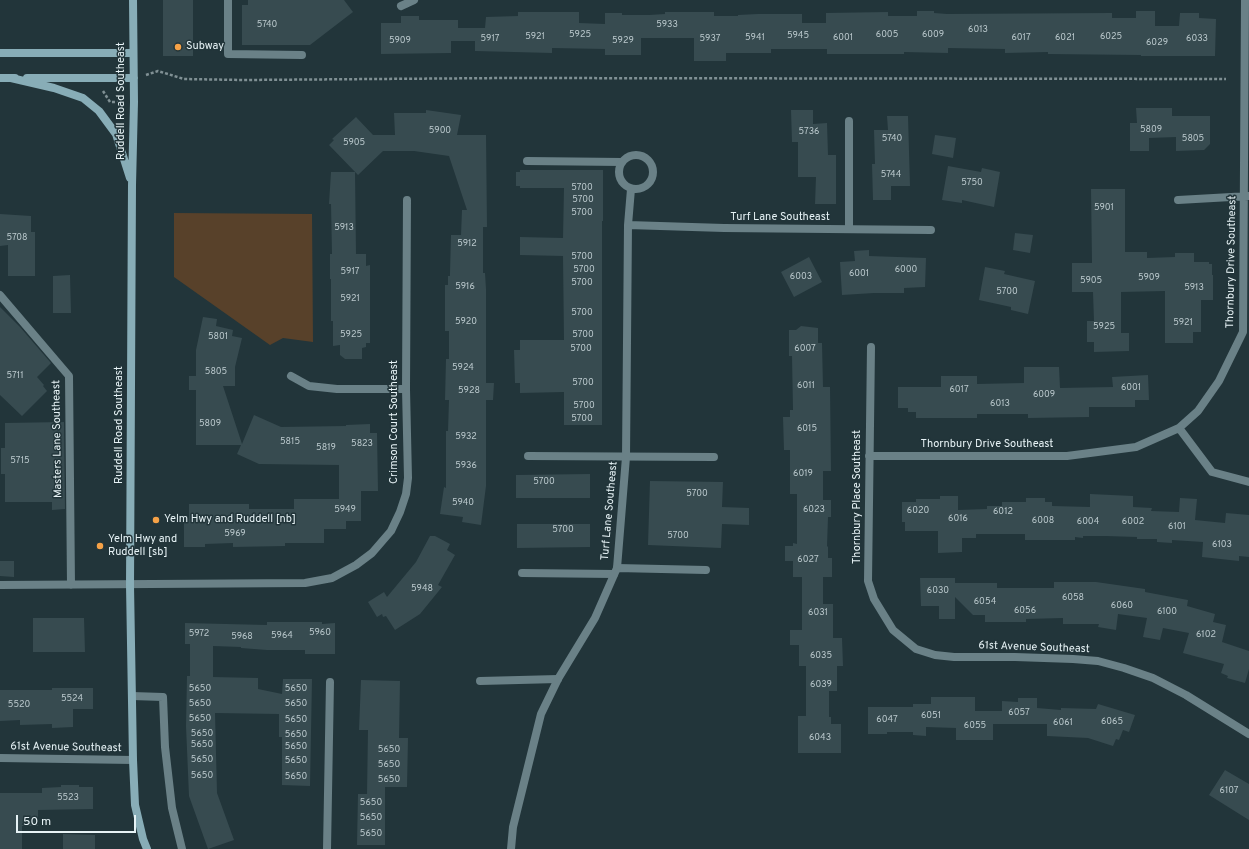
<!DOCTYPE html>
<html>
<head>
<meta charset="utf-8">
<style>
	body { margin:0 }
	#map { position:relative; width:1249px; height:849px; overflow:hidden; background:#22353a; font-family:Overpass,sans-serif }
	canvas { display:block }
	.scale { position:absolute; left:16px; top:815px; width:120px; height:18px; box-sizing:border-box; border:2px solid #e6f2f5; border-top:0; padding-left:5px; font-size:12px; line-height:14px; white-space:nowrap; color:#e6f2f5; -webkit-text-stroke:3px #22353a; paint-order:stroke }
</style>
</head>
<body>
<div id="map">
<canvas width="1249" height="849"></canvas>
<div class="scale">50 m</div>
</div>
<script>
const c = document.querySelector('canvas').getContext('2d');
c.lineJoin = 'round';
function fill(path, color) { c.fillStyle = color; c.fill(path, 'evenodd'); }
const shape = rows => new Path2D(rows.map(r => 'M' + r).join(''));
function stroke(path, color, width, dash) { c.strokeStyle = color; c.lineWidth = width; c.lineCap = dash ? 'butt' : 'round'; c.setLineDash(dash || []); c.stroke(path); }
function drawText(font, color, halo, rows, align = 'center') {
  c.font = font + ' Overpass,sans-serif'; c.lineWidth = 3; c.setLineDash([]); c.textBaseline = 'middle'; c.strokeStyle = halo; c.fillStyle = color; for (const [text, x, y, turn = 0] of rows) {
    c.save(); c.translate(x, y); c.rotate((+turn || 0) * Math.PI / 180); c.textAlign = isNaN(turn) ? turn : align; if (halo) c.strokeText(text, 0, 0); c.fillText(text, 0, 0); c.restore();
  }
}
const green = shape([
	[174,213,312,214,313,342,283,338,270,345,174,277]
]);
const building = shape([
	[163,0,193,0,193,56,163,56],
	[248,0,344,0,353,12,310,45,242,45,242,5,248,5],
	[917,11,934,11,934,13,947,14,1112,13,1112,18,1136,18,1136,11,1155,11,1155,26,1179,26,1180,13,1199,13,1199,18,1216,19,1215,56,1141,56,1141,55,1048,54,1048,52,1005,53,1005,49,948,48,948,53,904,52,904,54,827,54,827,49,771,49,771,53,726,53,726,61,694,61,694,38,641,38,641,55,605,55,605,49,552,48,552,53,475,51,475,41,451,41,451,53,381,54,381,23,401,23,401,16,419,16,419,20,458,20,458,28,485,28,486,17,518,16,518,12,579,12,579,23,605,24,605,13,622,13,622,15,649,15,665,14,665,12,714,12,714,16,738,16,738,15,758,14,802,14,802,23,826,23,826,13,888,12,888,16,917,16],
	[1136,108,1172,108,1172,116,1210,116,1210,144,1204,150,1176,151,1176,137,1149,138,1149,151,1130,151,1130,123,1137,123],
	[426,110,461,115,457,135,486,135,487,227,483,227,483,273,485,273,486,289,486,383,494,383,493,400,486,400,486,486,481,525,462,522,463,517,440,514,444,487,446,488,446,431,448,431,449,400,445,400,446,359,449,359,449,331,445,331,445,285,448,285,448,276,450,276,450,273,451,235,461,235,462,210,467,210,449,156,414,151,383,151,358,175,329,145,334,140,332,139,356,117,373,135,395,135,394,113,426,113],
	[791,110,813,110,813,124,827,123,828,155,836,155,836,204,815,204,816,177,798,177,798,142,792,142],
	[887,116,908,116,910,186,891,186,891,200,873,200,872,164,875,164,874,130,888,130],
	[935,135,956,138,953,158,932,154],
	[948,166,981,172,982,168,1000,172,994,207,962,200,962,203,942,200],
	[520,170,603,170,603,221,602,221,602,425,564,425,564,392,520,393,520,383,515,383,514,350,520,350,520,340,564,340,563,256,520,255,520,237,563,238,564,188,520,188,520,186,516,186,516,172,520,172],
	[331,172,355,172,356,254,366,254,366,266,370,265,370,343,366,343,366,347,362,348,362,359,345,359,340,355,340,345,333,346,333,321,331,321,331,279,330,279,330,254,332,254,331,204,329,204],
	[1091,189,1125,189,1125,252,1147,252,1147,258,1175,257,1175,253,1194,253,1194,262,1209,262,1209,264,1212,264,1212,275,1213,275,1213,300,1201,300,1201,332,1193,332,1193,343,1165,343,1165,291,1121,292,1121,333,1129,333,1129,351,1094,352,1094,342,1087,342,1087,321,1094,321,1093,292,1072,292,1072,263,1092,263],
	[0,214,31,216,31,232,35,232,35,276,8,276,8,245,0,246],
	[1015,233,1033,235,1030,253,1013,250],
	[869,250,869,256,926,258,925,287,904,288,904,293,874,293,842,295,840,262,855,261,854,251],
	[809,257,822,282,794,297,781,272],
	[985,267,1005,271,1004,274,1035,281,1028,314,1011,310,1011,307,979,300],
	[70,275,71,313,53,313,53,276],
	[0,307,20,327,51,363,37,377,44,385,43,386,47,391,22,416,0,395],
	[203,317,217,319,216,326,233,330,232,336,242,338,235,367,235,386,223,386,242,444,254,415,281,427,346,426,346,425,370,424,370,433,377,433,378,491,361,491,361,521,346,521,346,529,324,529,324,543,285,543,285,546,233,547,233,543,205,544,205,547,184,547,184,519,189,519,189,504,249,504,249,509,294,509,294,499,339,499,339,465,259,464,237,454,241,445,196,445,196,390,189,390,189,376,196,376,196,350],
	[801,326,818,328,818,343,822,343,823,387,830,387,831,471,823,471,823,500,831,500,831,517,828,517,827,546,828,547,828,558,832,558,832,577,823,577,823,604,833,604,833,638,842,638,843,666,837,666,837,691,829,691,829,717,831,717,831,724,841,724,841,753,798,753,798,716,806,716,806,666,799,666,799,645,790,645,790,630,802,630,802,577,793,577,793,561,785,561,785,546,793,546,793,543,797,544,797,494,790,494,790,450,784,450,783,417,790,417,790,410,793,410,792,356,789,356,789,330,796,330],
	[1024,367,1059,367,1060,388,1113,387,1112,377,1148,375,1149,400,1135,400,1135,407,1089,407,1089,417,1028,418,1028,414,977,414,977,418,916,418,916,412,908,412,908,408,898,408,898,387,941,387,941,376,977,376,977,384,1024,383],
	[64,422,65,509,52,510,52,502,5,502,5,474,1,474,1,448,5,448,5,423],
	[590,474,590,498,516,498,516,475],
	[650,481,723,482,722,507,749,508,749,525,722,524,721,548,648,545],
	[1090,494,1133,496,1133,507,1152,508,1151,511,1179,512,1180,498,1197,499,1195,520,1225,523,1226,513,1249,515,1249,557,1239,556,1239,561,1202,557,1203,542,1172,540,1172,543,1157,542,1157,539,1137,539,1137,537,1106,536,1083,536,1083,538,1075,537,1075,540,1025,540,1025,534,976,534,976,538,962,538,962,552,938,553,938,531,905,531,905,522,902,522,902,502,916,502,916,499,940,499,940,496,958,496,958,510,987,509,987,506,1002,506,1002,502,1026,502,1026,498,1045,498,1045,502,1052,502,1052,506,1090,507],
	[517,524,590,524,590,547,517,548],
	[430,536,435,536,450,544,447,550,455,555,438,585,442,587,420,614,395,630,386,616,383,617,382,614,377,617,368,602,384,592,387,597,416,562],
	[0,561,14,561,14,577,0,576],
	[920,578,955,578,955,583,997,583,997,588,1054,588,1054,582,1096,582,1145,589,1145,592,1188,600,1187,606,1215,614,1213,622,1226,625,1222,642,1249,651,1249,669,1245,683,1227,678,1228,676,1221,673,1224,664,1183,653,1189,633,1163,628,1160,640,1143,637,1147,618,1118,614,1116,630,1098,627,1099,624,1063,624,1063,618,1026,619,1026,622,985,622,985,615,973,615,955,597,955,619,939,619,939,606,921,606],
	[33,618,84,618,85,652,33,652],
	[267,622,322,622,322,624,335,623,335,654,305,654,305,650,267,650,241,648,241,647,213,646,213,677,258,678,258,689,282,694,283,679,312,679,310,786,282,785,282,737,279,737,279,714,215,713,217,793,234,840,208,849,189,796,186,726,187,676,190,676,190,644,185,644,185,623,267,625],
	[361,680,400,681,399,738,408,738,407,787,385,787,385,845,357,845,358,794,367,794,368,730,359,730],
	[52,688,93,688,93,709,73,709,73,727,52,728,52,724,20,725,20,720,0,721,0,690,52,690],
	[931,697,975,697,975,711,1002,711,1002,701,1018,702,1018,698,1037,698,1037,708,1061,710,1061,708,1096,709,1098,704,1135,715,1129,732,1123,730,1119,740,1116,739,1113,746,1088,738,1047,736,1047,724,993,724,993,740,956,740,956,728,926,727,926,736,913,735,913,732,887,732,887,734,868,734,868,707,913,707,913,704,931,704],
	[1225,770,1249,784,1249,820,1209,795],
	[61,785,79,785,79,787,93,787,93,809,38,810,38,826,22,826,22,849,0,849,0,793,42,793,42,788,61,787],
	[63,834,95,835,95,849,63,849]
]);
const path = shape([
	[146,75,158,71,184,79,244,80,507,78,1226,79],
	[103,91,110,102,119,102]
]);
const lane = shape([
	[228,0,228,54,302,55],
	[401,6,414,0],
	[527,161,622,162],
	[849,229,849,121],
	[528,456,714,457],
	[617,568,706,570],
	[522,573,614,574],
	[480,681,558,679],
	[132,696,163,697,165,747,172,808,182,849],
	[327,849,330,682]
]);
const street = shape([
	'619 172a17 17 0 1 1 34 0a17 17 0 1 1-34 0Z',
	[1178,200,1249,196],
	[628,225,724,228,931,230],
	[0,295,69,376,71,585],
	[871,347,868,581,874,599,893,630,916,649,935,655,954,657,1015,657,1073,659,1098,661,1124,668,1153,678,1186,695,1249,734],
	[291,376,309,386,337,389,406,389],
	[1179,428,1212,472,1249,482],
	[869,456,1067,456,1136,447,1179,428,1198,411,1219,381,1243,332,1245,0],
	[0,585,305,583,332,578,356,565,372,553,391,531,400,512,406,494,408,478,406,389,407,200],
	[0,758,133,760],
	[511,849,513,827,541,714,558,679,595,618,617,568,626,457,628,225,631,189]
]);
const secondary = shape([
	[133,0,134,102,132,185,130,585,133,760,135,805,143,839,147,849],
	[0,53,133,53],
	[0,78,15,78],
	[11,78,54,88,83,98,99,111,116,134,130,178],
	[27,78,134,78]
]);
const markers = [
	[178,47,4,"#f6a247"],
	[156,520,4,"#f6a247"],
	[100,546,4,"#f6a247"]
];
const numberNames = [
	["5740",267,25],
	["5933",667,25],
	["6013",978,30],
	["5925",580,35],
	["6005",887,35],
	["6009",933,35],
	["5945",798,36],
	["5921",535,37],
	["6025",1111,37],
	["5941",755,38],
	["6001",843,38],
	["6017",1021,38],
	["6021",1065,38],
	["5917",490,39],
	["5937",710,39],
	["6033",1197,39],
	["5909",400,41],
	["5929",623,41],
	["6029",1157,43],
	["5809",1151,130],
	["5900",440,131],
	["5736",809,132],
	["5740",892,139],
	["5805",1193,139],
	["5905",354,143],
	["5744",891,175],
	["5750",972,183],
	["5700",582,188],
	["5700",583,200],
	["5901",1104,208],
	["5700",582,213],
	["5913",344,228],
	["5708",17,238],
	["5912",467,244],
	["5700",582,257],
	["5700",584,270],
	["6000",906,270],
	["5917",350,272],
	["6001",859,274],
	["6003",801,277],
	["5909",1149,278],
	["5905",1091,281],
	["5700",582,283],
	["5916",465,287],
	["5913",1194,288],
	["5700",1007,292],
	["5921",350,299],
	["5700",582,313],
	["5920",466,322],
	["5921",1183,323],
	["5925",1104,327],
	["5925",351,335],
	["5700",583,335],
	["5801",218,337],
	["5700",581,349],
	["6007",805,349],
	["5924",463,368],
	["5805",216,372],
	["5711",15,376],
	["5700",583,383],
	["6011",806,386],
	["6001",1131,388],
	["6017",959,390],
	["5928",469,391],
	["6009",1044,395],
	["6013",1000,404],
	["5700",584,406],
	["5700",582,419],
	["5809",210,424],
	["6015",807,429],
	["5932",466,437],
	["5815",290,442],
	["5823",362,444],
	["5819",326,448],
	["5715",20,461],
	["5936",466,466],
	["6019",803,474],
	["5700",544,482],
	["5700",697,494],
	["5940",463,503],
	["5949",345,510],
	["6023",814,510],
	["6020",918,511],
	["6012",1003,512],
	["6016",958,519],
	["6008",1043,521],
	["6004",1088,522],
	["6002",1133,522],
	["6101",1177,527],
	["5700",563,530],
	["5969",235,534],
	["5700",678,536],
	["6103",1222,545],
	["6027",808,560],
	["5948",422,589],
	["6030",938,591],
	["6058",1073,598],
	["6054",985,602],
	["6060",1122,606],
	["6056",1025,611],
	["6100",1167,612],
	["6031",818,613],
	["5960",320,633],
	["5972",199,634],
	["6102",1206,635],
	["5964",282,636],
	["5968",242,637],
	["6035",821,656],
	["6039",821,685],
	["5650",200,689],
	["5650",296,689],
	["5524",72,699],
	["5650",200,704],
	["5650",296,704],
	["5520",19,705],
	["6057",1019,713],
	["6051",931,716],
	["5650",200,719],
	["5650",296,720],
	["6047",887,720],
	["6065",1112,722],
	["6061",1063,723],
	["6055",975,726],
	["5650",202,734],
	["5650",296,735],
	["6043",820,738],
	["5650",202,745],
	["5650",296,747],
	["5650",389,750],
	["5650",202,760],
	["5650",296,761],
	["5650",389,765],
	["5650",202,776],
	["5650",296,777],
	["5650",389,780],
	["6107",1229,791],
	["5523",68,798],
	["5650",371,803],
	["5650",371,818],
	["5650",371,834]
];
const poiNames = [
	["Subway",186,47],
	["Yelm Hwy and Ruddell [nb]",164,520],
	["Yelm Hwy and",108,540],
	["Ruddell [sb]",108,553]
];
const streetNames = [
	["Ruddell Road Southeast",122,101,-90],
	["Turf Lane Southeast",780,218],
	["Thornbury Drive Southeast",1232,262,-89],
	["Crimson Court Southeast",395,422,-90],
	["Ruddell Road Southeast",120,425,-90],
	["Masters Lane Southeast",58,439,-91],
	["Thornbury Drive Southeast",987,445],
	["Thornbury Place Southeast",858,497,-90],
	["Turf Lane Southeast",610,511,-85],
	["61st Avenue Southeast",1034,648,2],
	["61st Avenue Southeast",66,748,1]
];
fill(green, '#58412a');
fill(building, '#374b50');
stroke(path, '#809094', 2.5, [3, 2]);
stroke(lane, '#6a8187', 8);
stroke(street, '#6a8187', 8);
stroke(secondary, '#88adb7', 8);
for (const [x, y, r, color] of markers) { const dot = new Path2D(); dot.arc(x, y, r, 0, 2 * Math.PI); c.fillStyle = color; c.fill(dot); stroke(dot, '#22353a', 1.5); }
drawText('9px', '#bac8cc', null, numberNames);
drawText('11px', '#e6f2f5', '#22353a', poiNames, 'left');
drawText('11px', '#e6f2f5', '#22353a', streetNames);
</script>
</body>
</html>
